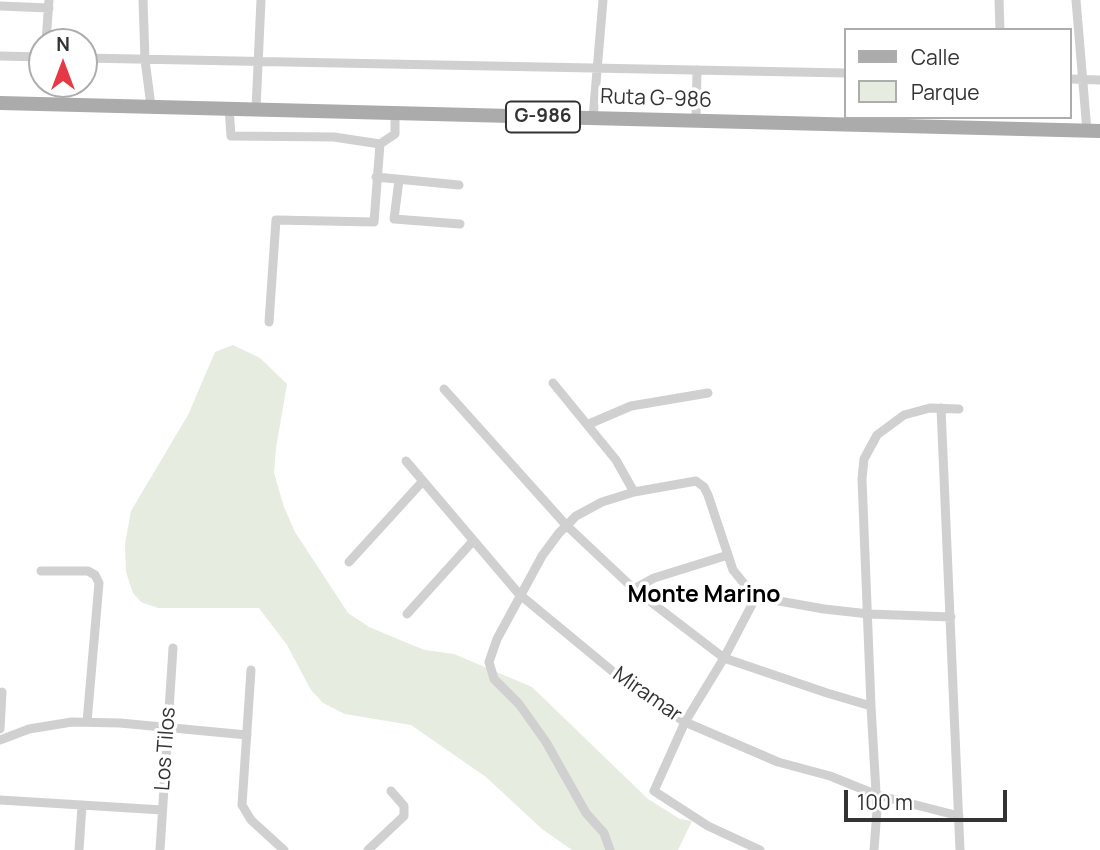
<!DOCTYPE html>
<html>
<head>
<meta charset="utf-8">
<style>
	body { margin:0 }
	#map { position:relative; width:1100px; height:850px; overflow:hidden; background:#fff; font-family:Manrope,sans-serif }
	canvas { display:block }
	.legend { position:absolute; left:844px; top:28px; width:228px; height:91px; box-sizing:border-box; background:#fff; border:2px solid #adadad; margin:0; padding:9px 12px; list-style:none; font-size:21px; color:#333 }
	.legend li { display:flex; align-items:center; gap:14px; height:35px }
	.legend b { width:35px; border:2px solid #adadad }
	.north { position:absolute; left:28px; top:28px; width:70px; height:70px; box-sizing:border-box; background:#fff; border:2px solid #adadad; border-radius:50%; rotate:0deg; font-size:19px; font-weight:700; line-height:28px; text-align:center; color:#333 }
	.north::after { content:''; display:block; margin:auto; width:24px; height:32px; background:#e63946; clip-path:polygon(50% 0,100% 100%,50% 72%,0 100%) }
	.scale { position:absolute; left:844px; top:790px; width:163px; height:32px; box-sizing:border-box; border:4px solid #333; border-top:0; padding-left:9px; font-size:21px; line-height:24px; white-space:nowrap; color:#333; -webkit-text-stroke:5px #fff; paint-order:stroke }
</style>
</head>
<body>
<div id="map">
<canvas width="1100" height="850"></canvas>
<ul class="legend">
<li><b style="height:9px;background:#ababab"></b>Calle</li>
<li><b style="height:19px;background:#e6ecdf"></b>Parque</li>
</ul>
<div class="north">N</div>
<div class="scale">100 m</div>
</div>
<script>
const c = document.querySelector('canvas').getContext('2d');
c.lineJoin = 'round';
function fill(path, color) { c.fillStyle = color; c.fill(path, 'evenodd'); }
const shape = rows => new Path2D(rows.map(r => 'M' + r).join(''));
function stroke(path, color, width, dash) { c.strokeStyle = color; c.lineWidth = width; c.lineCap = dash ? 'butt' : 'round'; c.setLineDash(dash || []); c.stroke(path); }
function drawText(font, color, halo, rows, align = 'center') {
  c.font = font + ' Manrope,sans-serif'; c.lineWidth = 7; c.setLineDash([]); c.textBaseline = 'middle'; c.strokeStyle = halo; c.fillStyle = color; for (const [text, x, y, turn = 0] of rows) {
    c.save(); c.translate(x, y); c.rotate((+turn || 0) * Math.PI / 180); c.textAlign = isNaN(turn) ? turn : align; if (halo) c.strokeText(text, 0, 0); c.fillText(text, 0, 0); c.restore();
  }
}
const green = shape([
	[233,345,260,358,287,384,276,448,274,473,284,507,295,532,348,613,369,627,412,645,425,650,454,654,532,687,648,799,680,819,692,821,678,850,572,850,542,829,486,777,411,725,345,714,323,703,311,690,287,645,259,608,158,608,141,602,133,593,126,572,125,544,131,511,188,415,215,352]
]);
const minor = shape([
	[143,0,145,60,151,106],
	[999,0,1000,30],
	[1076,0,1087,131],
	[0,6,49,8],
	[46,42,49,0],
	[0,56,42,57],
	[84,58,846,73],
	[1070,79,1100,80],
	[229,108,231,136,334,137,380,144],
	[256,109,261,0],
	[593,118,603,0],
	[696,121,697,70],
	[376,177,459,185],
	[399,180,394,219,460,224],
	[269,322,276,220,374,222,380,144,395,134,395,113],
	[553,383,616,460,634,492],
	[444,389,566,525,634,589,724,658,827,693,871,706],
	[941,408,960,850],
	[589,424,631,406,708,393],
	[406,461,519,594,640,694,685,722,778,762,830,776,877,795,959,816],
	[349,562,422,482],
	[41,571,88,571,95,575,99,583,87,722],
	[634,589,654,578,728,555],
	[758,593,724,658,685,722,654,791,708,826,760,850],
	[407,614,473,541],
	[251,670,242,805,251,820,284,850],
	[0,729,2,692],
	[0,740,29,729,72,722,120,723,247,735],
	[0,800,162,810],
	[79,850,82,805],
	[160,850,173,648],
	[368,850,404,816,404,806,391,791],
	[610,850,604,833,586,813,546,742,519,704,494,679,489,662,497,639,542,556,559,533,576,516,602,502,634,492,696,481,704,487,708,495,733,570,746,586,758,593,779,601,824,609,869,614,951,617],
	[874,850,877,810,871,706,862,479,864,459,877,435,904,415,930,408,959,409]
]);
const primary = shape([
	[0,103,1100,131]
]);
const shields = [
	[543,117,74]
];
const shieldNames = [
	["G-986",543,117]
];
const streetNames = [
	["Ruta G-986",656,99,2],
	["Miramar",647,695,35],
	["Los Tilos",166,749,-86]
];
const neighbourhoodNames = [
	["Monte Marino",704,596]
];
fill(green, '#e6ecdf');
stroke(minor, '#d0d0d0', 9);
stroke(primary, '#ababab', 14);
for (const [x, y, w] of shields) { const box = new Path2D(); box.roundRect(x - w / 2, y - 15.5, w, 31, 5); c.fillStyle = '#fff'; c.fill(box); stroke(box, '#333', 2); }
drawText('bold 19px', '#333', null, shieldNames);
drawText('21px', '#333', '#fff', streetNames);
drawText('bold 23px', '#000', '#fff', neighbourhoodNames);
</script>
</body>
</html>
